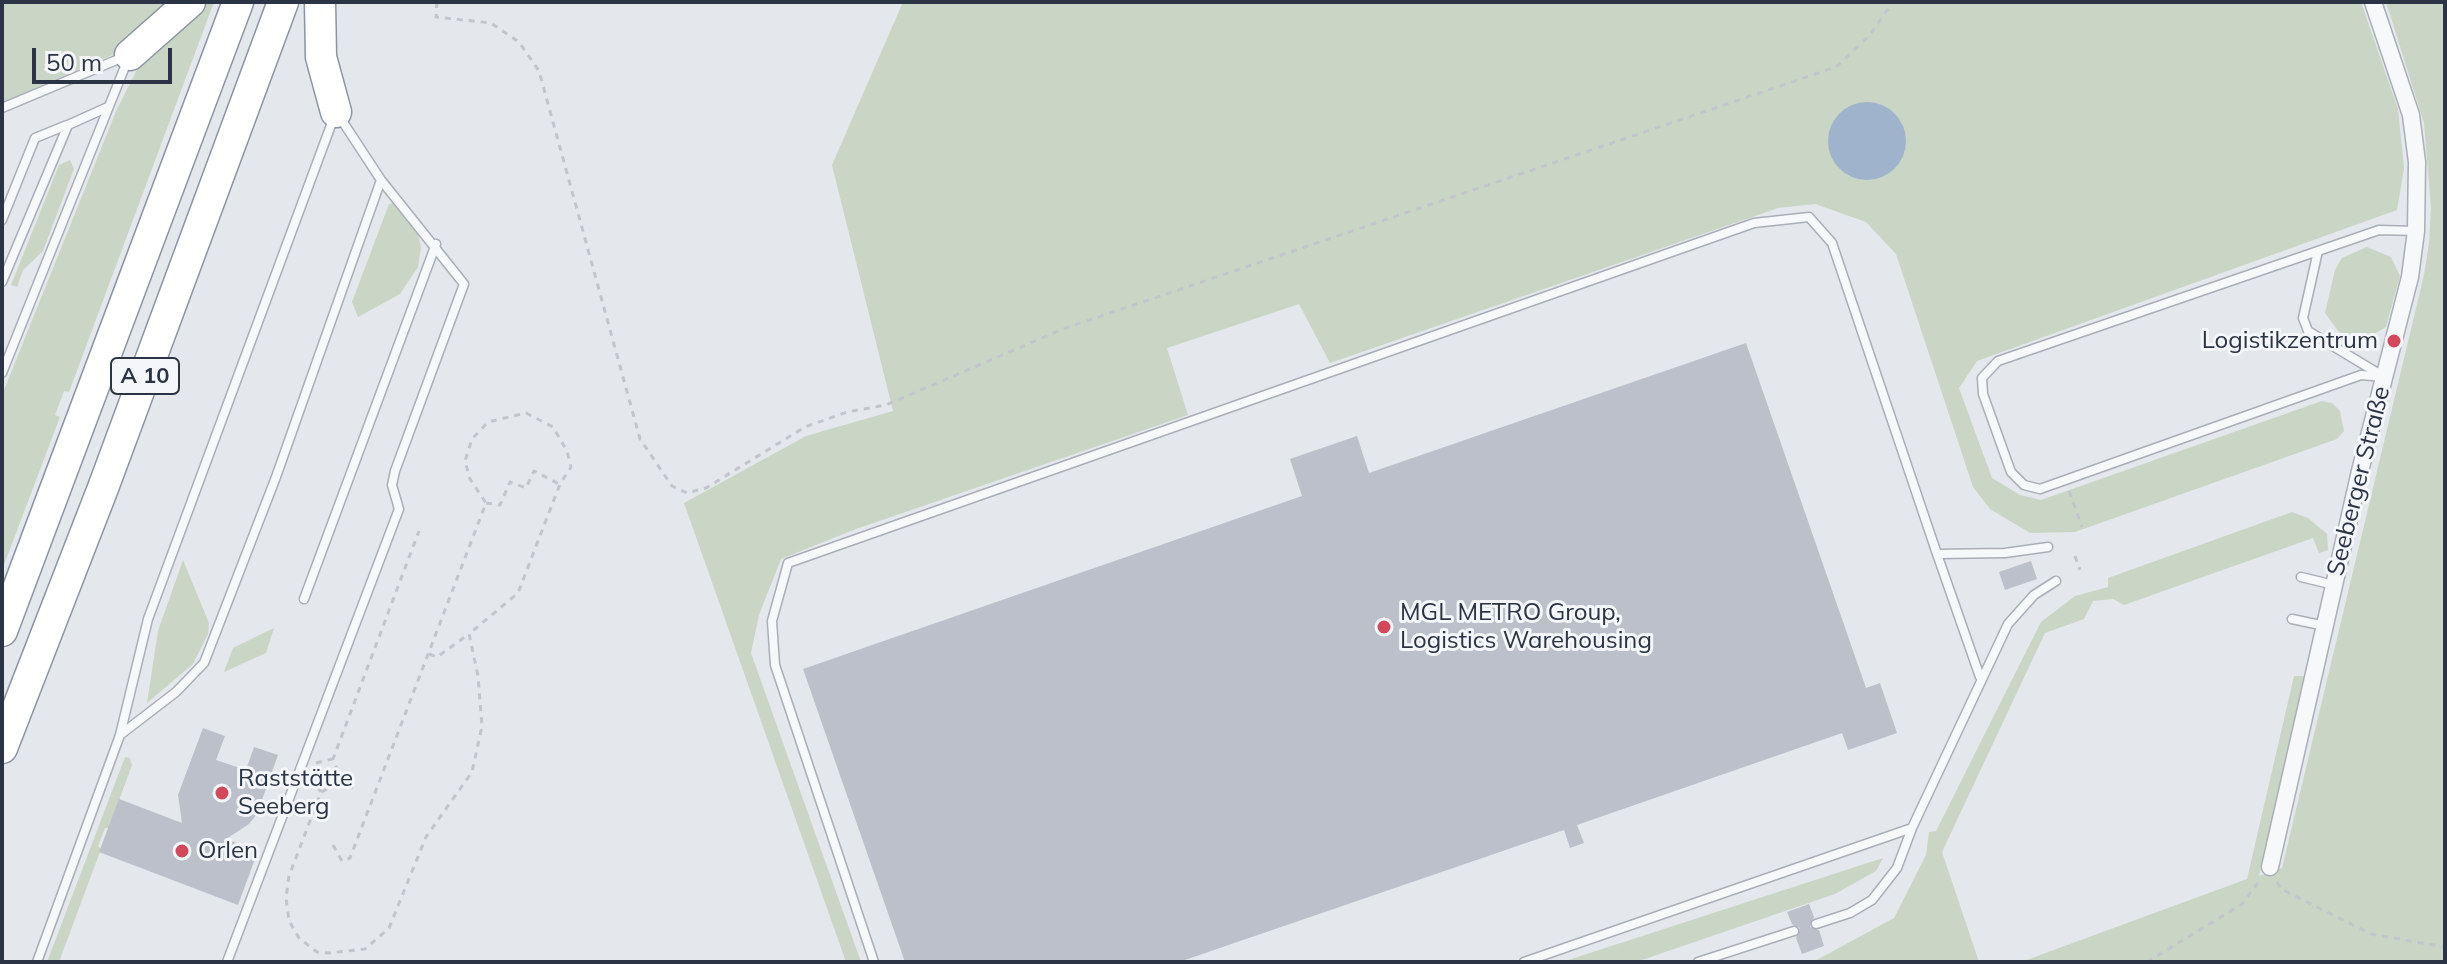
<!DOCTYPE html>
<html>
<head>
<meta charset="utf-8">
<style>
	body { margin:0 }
	#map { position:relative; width:2447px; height:964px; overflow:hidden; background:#e4e7ec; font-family:Mulish,sans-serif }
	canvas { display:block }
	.frame { position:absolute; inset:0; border:4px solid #2b3445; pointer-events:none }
	.scale { position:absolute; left:32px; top:48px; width:140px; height:36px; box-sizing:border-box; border:4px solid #2b3445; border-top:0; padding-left:10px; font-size:24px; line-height:28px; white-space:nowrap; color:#2b3445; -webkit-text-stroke:6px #f4f6f9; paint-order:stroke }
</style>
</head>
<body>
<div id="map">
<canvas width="2447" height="964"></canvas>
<div class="frame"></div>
<div class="scale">50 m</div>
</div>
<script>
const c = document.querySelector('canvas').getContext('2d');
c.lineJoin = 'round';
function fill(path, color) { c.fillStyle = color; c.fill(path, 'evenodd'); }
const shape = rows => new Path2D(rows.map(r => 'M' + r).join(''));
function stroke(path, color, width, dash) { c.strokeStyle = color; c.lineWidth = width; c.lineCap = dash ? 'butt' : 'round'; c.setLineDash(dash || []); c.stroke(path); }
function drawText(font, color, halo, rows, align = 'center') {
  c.font = font + ' Mulish,sans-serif'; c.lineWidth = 6; c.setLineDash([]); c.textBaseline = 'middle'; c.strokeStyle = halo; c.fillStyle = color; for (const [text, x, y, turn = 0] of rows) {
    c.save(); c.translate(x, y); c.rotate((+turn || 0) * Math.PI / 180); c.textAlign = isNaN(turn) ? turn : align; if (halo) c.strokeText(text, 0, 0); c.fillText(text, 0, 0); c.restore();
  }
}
const green = shape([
	[2,2,177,2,117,53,2,102],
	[201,2,214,2,69,392,64,391,55,415,60,417,2,570,2,395,117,109,143,58],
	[903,2,2361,2,2398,109,2404,168,2397,210,1977,361,1959,388,1992,478,2020,495,2041,500,2322,401,2332,403,2340,411,2344,431,2337,439,2075,532,2030,533,1990,509,1973,487,1896,254,1866,222,1815,204,1778,208,1330,363,1299,304,1167,348,1188,415,856,529,781,559,759,615,751,653,861,962,846,962,684,503,806,436,893,411,832,165],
	[2386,2,2445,2,2445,962,2021,962,2247,879,2294,676,2304,676,2259,876,2282,868,2424,275,2429,243,2431,208,2424,123],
	[70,160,74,169,43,251,23,270,17,287,11,285,59,165],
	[397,202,416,227,421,247,418,267,400,294,358,317,352,302,389,204],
	[2367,247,2391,257,2400,276,2386,327,2364,340,2339,332,2325,313,2335,270,2342,258],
	[2292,512,2308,518,2327,534,2328,550,2319,553,2313,538,2124,605,2113,599,2093,601,2084,619,2045,633,1942,852,1979,962,1813,962,1894,918,1926,855,1929,832,1936,831,2041,622,2075,596,2108,587,2108,578],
	[183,560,209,623,208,634,193,664,147,703,158,631],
	[274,628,266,653,224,672,233,648],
	[125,757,130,758,132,765,109,828,105,828,98,846,101,849,59,962,47,962],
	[1883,858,1876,871,1835,894,1636,962,1562,962]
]);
const water = shape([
	'1828 141a39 39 0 1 1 78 0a39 39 0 1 1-78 0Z'
]);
const building = shape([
	[1746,343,1866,688,1880,683,1897,733,1848,750,1842,733,1577,825,1584,843,1570,848,1564,830,1179,962,905,962,803,669,1302,496,1290,459,1357,436,1369,473],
	[2031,561,2037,579,2005,590,1999,572],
	[203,728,225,736,216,760,246,770,254,747,278,755,257,814,249,824,226,839,258,851,238,905,99,852,119,799,182,823,178,795],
	[1809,904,1814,917,1810,927,1819,930,1824,946,1802,954,1796,938,1800,928,1792,924,1787,912]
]);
const path = shape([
	[437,2,436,17,491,23,519,42,539,71,640,439,672,486,687,493,706,488,805,427,847,412,886,405,1063,329,1836,67,1869,36,1893,2],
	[2069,491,2082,527],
	[486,503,500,505,510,482,526,488,534,471,559,484],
	[2075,556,2080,570],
	[429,654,437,657,469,634],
	[316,763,332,759],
	[312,778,321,792],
	[353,788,342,782,333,759,419,531],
	[333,845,342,861,350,858,486,503,470,479,465,461,472,439,488,422,526,413,553,427,567,451,571,467,560,484,518,593,469,634,478,676,482,726,472,772,426,837,389,928,365,949,329,953,317,952,299,938,289,921,286,898,289,876,321,792,342,782],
	[2277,882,2281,889,2371,934,2445,947],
	[2147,962,2242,904,2260,880]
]);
const service = shape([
	[2,108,126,56],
	[2,220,35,138,67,125],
	[2318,251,2303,318,2308,331,2381,375],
	[2,282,68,125,108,107],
	[2,373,128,59],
	[2384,377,2361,375,2040,489,2024,485,2011,472,1983,394,1982,378,1998,361,2379,230,2416,231],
	[1937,554,1980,677],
	[2301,577,2334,585],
	[304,599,436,244],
	[2292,619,2325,626],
	[120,735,148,619,334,117],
	[1816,924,1850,913,1872,900,1897,868,1912,828],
	[37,962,120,735,176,692,204,663,276,477,381,180,339,116],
	[227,962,399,509,392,485,395,471,464,284,381,180],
	[874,962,775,665,772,621,788,563,1754,223,1809,217,1832,243,1937,554,2005,553,2048,547],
	[1524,962,1912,828,2008,624,2034,595,2056,581],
	[1698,962,1794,931]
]);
const minor = shape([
	[2270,867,2360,471,2410,277,2416,231,2417,162,2411,115,2373,2]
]);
const motorway = shape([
	[320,2,321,57,336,112],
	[130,55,190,2],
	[2,631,238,2],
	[2,748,103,488,283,2]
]);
const markers = [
	[2394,341,8,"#d1495b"],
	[1384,627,8,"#d1495b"],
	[222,793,8,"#d1495b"],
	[182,851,8,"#d1495b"]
];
const shields = [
	[145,376,68]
];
const shieldNames = [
	["A 10",145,376]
];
const poiNames = [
	["Logistikzentrum",2378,341,"right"],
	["MGL METRO Group,",1400,613],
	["Logistics Warehousing",1400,641],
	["Raststätte",238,779],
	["Seeberg",238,807],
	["Orlen",198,851]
];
const streetNames = [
	["Seeberger Straße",2359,481,-76]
];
fill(green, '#c9d6c5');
fill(water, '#9fb4cc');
fill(building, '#bbc0ca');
stroke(service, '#a9aeb7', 11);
stroke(minor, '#a9aeb7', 19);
stroke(motorway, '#8b94a3', 33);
stroke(path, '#c2c5cb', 3, [6, 6]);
stroke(service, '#f7f8fa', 8);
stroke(minor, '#f7f8fa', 16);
stroke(motorway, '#fff', 30);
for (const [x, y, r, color] of markers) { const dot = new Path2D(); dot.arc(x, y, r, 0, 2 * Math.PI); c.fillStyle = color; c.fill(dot); stroke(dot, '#f4f6f9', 3); }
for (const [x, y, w] of shields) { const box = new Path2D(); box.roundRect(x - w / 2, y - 18, w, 36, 6); c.fillStyle = '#f4f6f9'; c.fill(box); stroke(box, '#2b3445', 2); }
drawText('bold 22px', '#2b3445', null, shieldNames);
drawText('24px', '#2b3445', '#f4f6f9', poiNames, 'left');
drawText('24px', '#2b3445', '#f4f6f9', streetNames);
</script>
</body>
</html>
